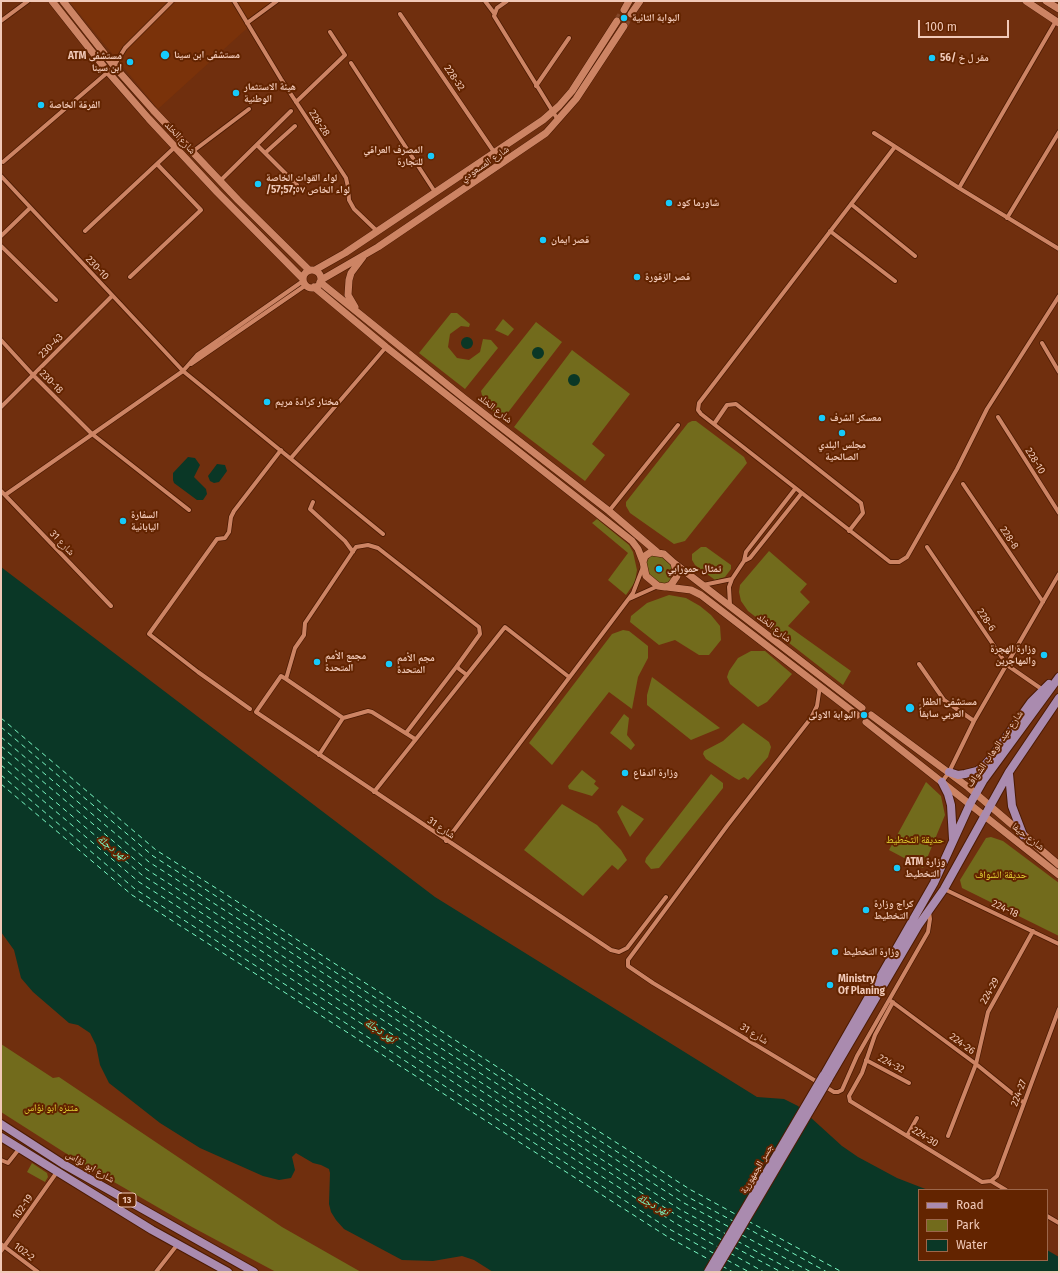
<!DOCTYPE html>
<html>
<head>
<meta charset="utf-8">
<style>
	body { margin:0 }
	#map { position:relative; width:1060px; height:1273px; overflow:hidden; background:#702f0e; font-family:"Fira Sans",sans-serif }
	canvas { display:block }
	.frame { position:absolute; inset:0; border:2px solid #f1c9b8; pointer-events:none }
	.legend { position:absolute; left:918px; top:1189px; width:130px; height:72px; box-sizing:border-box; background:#632400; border:1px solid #9c664a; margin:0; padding:5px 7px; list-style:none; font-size:12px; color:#f1c9b8 }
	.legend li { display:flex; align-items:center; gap:8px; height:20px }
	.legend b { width:20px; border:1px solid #9c664a }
	.scale { position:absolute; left:918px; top:20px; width:91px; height:18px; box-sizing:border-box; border:2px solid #f1c9b8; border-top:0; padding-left:5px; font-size:12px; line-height:14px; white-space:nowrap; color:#f1c9b8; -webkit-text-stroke:3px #632400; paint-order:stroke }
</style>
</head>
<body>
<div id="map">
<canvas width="1060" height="1273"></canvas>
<div class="frame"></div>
<ul class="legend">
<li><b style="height:5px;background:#aa8baf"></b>Road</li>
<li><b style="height:11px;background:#726b1c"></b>Park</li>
<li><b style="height:11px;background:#0a3726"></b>Water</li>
</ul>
<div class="scale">100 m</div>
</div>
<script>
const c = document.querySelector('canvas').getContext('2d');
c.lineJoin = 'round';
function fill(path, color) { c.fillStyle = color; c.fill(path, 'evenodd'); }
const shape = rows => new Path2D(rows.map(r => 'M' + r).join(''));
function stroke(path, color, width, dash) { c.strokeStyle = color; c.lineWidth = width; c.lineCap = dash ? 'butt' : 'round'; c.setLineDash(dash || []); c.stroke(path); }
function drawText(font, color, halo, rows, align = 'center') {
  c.font = font + ' "Fira Sans","Noto Naskh Arabic",sans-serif'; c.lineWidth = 4; c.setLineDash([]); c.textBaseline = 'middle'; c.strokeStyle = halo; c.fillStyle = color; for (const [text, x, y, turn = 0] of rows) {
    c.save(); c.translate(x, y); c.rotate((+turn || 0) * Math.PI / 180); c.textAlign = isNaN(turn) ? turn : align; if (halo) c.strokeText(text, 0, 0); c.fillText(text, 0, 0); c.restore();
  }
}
const built = shape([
	[69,1,277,1,158,109]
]);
const green = shape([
	[451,313,457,313,470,324,469,327,461,326,450,334,448,347,457,358,469,360,480,352,483,339,491,340,498,348,465,389,419,353],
	[503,319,514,329,508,336,495,330],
	[536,322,562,342,503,419,484,404,481,391],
	[572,350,630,394,592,444,605,455,585,481,514,427],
	[692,421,696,421,744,457,747,463,685,541,674,544,630,513,626,506,626,502,688,423],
	[597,519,629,545,633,552,637,570,635,582,626,595,608,580,628,553,592,523],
	[701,547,706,547,731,565,731,569,725,577,715,580,695,565,692,560,692,554],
	[769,551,807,584,800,592,810,602,788,626,851,671,843,685,748,611,741,601,739,592,740,585],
	[659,555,670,562,674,575,670,581,665,584,658,583,648,574,645,565,650,556],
	[669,595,686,598,700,606,711,615,720,626,721,640,709,655,699,655,675,640,659,645,630,622,631,616,647,603],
	[623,630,629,631,648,646,648,658,638,677,632,709,609,692,552,765,529,743,612,634],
	[751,651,765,651,792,674,767,702,758,707,730,684,727,677,729,671,738,658],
	[652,677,720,728,691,740,647,705,647,695],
	[624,714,629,718,627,735,635,745,631,750,610,733],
	[743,723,769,742,771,747,768,757,748,780,744,777,739,780,735,778,706,759,703,754,704,751,723,741],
	[582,770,596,781,594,784,599,788,592,796,569,789,568,786],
	[711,774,723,783,723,788,659,868,651,869,645,862,646,858],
	[926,782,941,796,945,815,923,868,889,850],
	[562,804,597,825,621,850,627,860,618,870,612,865,583,896,524,850],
	[622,805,644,819,630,837,617,812],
	[991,837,1003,841,1059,883,1059,936,962,888,960,880,986,838],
	[1,1044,53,1078,59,1077,282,1227,361,1272,276,1272,192,1227,81,1163,1,1112],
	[32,1163,47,1173,48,1177,45,1182,27,1172]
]);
const water = shape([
	'461 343a6 6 0 1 1 12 0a6 6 0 1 1-12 0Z',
	'532 353a6 6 0 1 1 12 0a6 6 0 1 1-12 0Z',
	'568 380a6 6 0 1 1 12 0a6 6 0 1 1-12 0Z',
	[188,457,195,458,200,465,194,477,206,489,207,494,203,500,197,500,174,483,173,480,173,473],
	[217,464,225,465,227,471,219,482,214,483,210,481,208,476],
	[1,567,435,897,757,1097,784,1099,798,1106,842,1146,858,1157,897,1178,928,1190,919,1190,919,1260,1047,1260,1047,1250,1059,1257,1059,1272,493,1272,474,1260,462,1256,433,1261,402,1260,344,1229,336,1220,331,1212,329,1204,330,1173,329,1169,321,1165,313,1163,296,1153,292,1157,295,1170,291,1178,279,1180,263,1176,200,1148,160,1123,109,1083,100,1065,96,1045,90,1033,78,1025,69,1023,33,992,21,978,14,950,1,932]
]);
const ferry = shape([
	[1,718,156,850,691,1190,737,1215],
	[1,727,153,856,688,1197,733,1221],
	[1,737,149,862,684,1203,731,1228],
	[1,746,146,869,681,1210,726,1234],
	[1,756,142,875,678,1216,722,1240],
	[1,765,139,882,675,1223,718,1247],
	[1,775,135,889,671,1230,715,1254],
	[1,784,132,895,668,1237,710,1260],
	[748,1221,842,1272],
	[745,1227,827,1272],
	[742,1235,811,1272],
	[737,1241,795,1272],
	[734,1247,781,1272],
	[730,1253,764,1272],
	[727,1260,749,1272],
	[722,1266,733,1272]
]);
const secondaryTunnel = shape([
	[617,21,624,10],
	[624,26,631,14]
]);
const minor = shape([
	[234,1,281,79,346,178,348,187,349,200,354,209,377,231],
	[485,1,494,13],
	[507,1,497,8,494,16,558,120],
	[400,14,494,152],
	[1,21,28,1],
	[247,23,277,1],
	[351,63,435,192],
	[114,66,125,48,172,1],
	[536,86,569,38],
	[296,102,345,55,330,32],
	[874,133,959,188,1059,249],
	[257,145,297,185],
	[894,148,699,403,698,410,701,414,890,562,899,562,907,557,957,469,987,409,1059,296],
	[192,152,249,109],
	[265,153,295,126],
	[3,162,108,72],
	[1,176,183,371,383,534],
	[220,181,291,111],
	[959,188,1056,21],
	[851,204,915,256],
	[1007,218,1059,132],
	[85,231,175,147],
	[830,231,895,281],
	[1,236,30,208],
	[1,246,56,300],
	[130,277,201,210,157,164],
	[1,340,33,375,92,434,189,510],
	[1042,343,1059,372],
	[191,364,306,285],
	[1,407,112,296],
	[998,417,1059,513],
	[714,424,727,405,736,404,861,503,863,513,849,531],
	[291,458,386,347],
	[963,484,1043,602],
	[1,491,111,606],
	[5,495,183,371,197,355,303,281],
	[313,502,310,509,345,541,353,552],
	[609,511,678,425],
	[927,547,1007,665,1043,690],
	[744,561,750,558,801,494],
	[703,585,732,579],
	[629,599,658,586],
	[730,605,729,587,732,579,744,561,746,552,795,489],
	[919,664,944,700,974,721],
	[286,679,281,676,256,712,611,950,619,952,627,948,666,897],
	[820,686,817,706,811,718,727,826,628,960,628,966,653,983,834,1092,838,1092,842,1090,857,1056,928,932,930,919,929,912],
	[250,709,198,672,149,634,217,539,225,538,229,532,231,517,234,511,281,450],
	[406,733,457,666],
	[415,739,372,712,368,711,343,718,286,679,295,648,304,635,305,623,356,547,368,545,378,548,479,627,480,634,457,666,459,669,467,675],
	[319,755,343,718],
	[942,782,949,772,974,721,1059,574],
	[374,792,505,627,569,677],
	[446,841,633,593,643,567],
	[944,889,1059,944],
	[891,1001,976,1064,1024,1103],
	[893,1002,875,1035,862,1073,849,1096,850,1101,982,1182,991,1181],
	[866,1060,909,1083],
	[907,1136,917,1118],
	[948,1136,976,1064,988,1012,1033,931],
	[1,1160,8,1163,19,1149],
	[991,1181,997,1176,1059,1009],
	[991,1181,1006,1190],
	[1047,1216,1059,1223],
	[1,1244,38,1272],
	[1,1251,57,1172],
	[156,1272,177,1245]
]);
const secondary = shape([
	[52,1,108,72,149,119,217,192,303,279],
	[63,1,114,66,153,110,238,200,309,270],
	[1026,1,1059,23],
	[1046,1,1059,9],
	[624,10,629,1],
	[631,14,640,1],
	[315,270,345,253,543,120,559,106,572,91,617,21],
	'303 279a9 9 0 1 1 18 0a9 9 0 1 1-18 0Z',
	[321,280,378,247,546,133,576,99,624,26],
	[320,282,465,399,609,511,657,552],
	[314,287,386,347,632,541,638,549,643,562],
	[355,307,348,295,349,280,351,273,363,257],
	[651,552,664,554,674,563,677,576,671,585,665,587,658,586,646,576,643,562,645,556,651,552],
	[674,563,862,708],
	[667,587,691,590,701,595,857,715],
	[871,715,968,787,1059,865],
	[866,722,1059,875]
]);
const primary = shape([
	[949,772,958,775,965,774,977,771,984,766,991,758,1031,702,1049,684],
	[1009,774,1012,806,1023,835],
	[942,782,948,794,951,805,953,839],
	[824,1075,934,883,970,804,983,781,1059,677],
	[829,1078,918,926,944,889,1009,772,1059,698],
	[1,1124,63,1164,254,1272],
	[1,1137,152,1230,228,1272]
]);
const primaryBridge = shape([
	[708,1272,823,1076],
	[715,1272,828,1080]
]);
const markers = [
	[624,18,4,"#16cafb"],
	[165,55,5,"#16cafb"],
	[932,58,4,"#16cafb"],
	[130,62,4,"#16cafb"],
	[236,93,4,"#16cafb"],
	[41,105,4,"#16cafb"],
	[431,156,4,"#16cafb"],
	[258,184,4,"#16cafb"],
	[669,203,4,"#16cafb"],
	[543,240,4,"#16cafb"],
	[637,277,4,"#16cafb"],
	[267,402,4,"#16cafb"],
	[822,418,4,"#16cafb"],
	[842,433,4,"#16cafb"],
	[123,521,4,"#16cafb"],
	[659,569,4,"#16cafb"],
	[1044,655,4,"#16cafb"],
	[317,662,4,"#16cafb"],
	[389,664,4,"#16cafb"],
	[910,708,5,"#16cafb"],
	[864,715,4,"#16cafb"],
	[625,773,4,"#16cafb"],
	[897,868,4,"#16cafb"],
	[866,910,4,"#16cafb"],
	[835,952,4,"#16cafb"],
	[830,985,4,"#16cafb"]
];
const shields = [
	[127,1200,18]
];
const shieldNames = [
	["13",127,1200]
];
const poiNames = [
	["البوابة الثانية",632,18],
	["مستشفى ابن سينا",174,55],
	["ATM مستشفى",122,56,"right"],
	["ابن سينا",122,68,"right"],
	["مقر ل خ /56",940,58],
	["هيئة الاستثمار",244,87],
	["الوطنية",244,99],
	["الفرقة الخاصة",49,105],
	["المصرف العراقي",423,150,"right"],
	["للتجارة",423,162,"right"],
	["لواء القوات الخاصة",266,178],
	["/57;لواء الخاص ٥٧;57",266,190],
	["شاورما كود",677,203],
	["قصر ايمان",551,240],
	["قصر الزقورة",645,277],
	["مختار كرادة مريم",275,402],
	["معسكر الشرف",830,418],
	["مجلس البلدي",842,445,"center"],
	["الصالحية",842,457,"center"],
	["السفارة",131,515],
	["اليابانية",131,527],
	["تمثال حمورابي",667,569],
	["وزارة الهجرة",1036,649,"right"],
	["والمهاجرين",1036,661,"right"],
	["مجمع الأمم",325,656],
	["المتحدة",325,668],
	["مجم الأمم",397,658],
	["المتحدة",397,670],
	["مستشفى الطفل",919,702],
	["العربي سابقاً",919,714],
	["البوابة الاولى",856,715,"right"],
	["وزارة الدفاع",633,773],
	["ATM وزارة",905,862],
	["التخطيط",905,874],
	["كراج وزارة",874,904],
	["التخطيط",874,916],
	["وزارة التخطيط",843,952],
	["Ministry",838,979],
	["Of Planing",838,991]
];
const streetNames = [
	["228-32",454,78,56],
	["228-28",319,123,57],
	["شارع الخلد",180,138,47],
	["شارع المسعودي",485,164,-34],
	["230-10",97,268,47],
	["230-43",51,346,-45],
	["230-18",51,382,45],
	["شارع الخلد",495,409,38],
	["228-10",1035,461,58],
	["228-8",1009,538,56],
	["شارع 31",62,543,46],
	["228-6",986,620,56],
	["شارع الخلد",774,628,38],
	["شارع عبد الوهاب الشواف",995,749,-55],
	["شارع 31",441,828,34],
	["شارع حيفا",1028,837,38],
	["224-18",1005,909,25],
	["224-29",990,991,-61],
	["شارع 31",754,1034,31],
	["224-26",962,1044,36],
	["224-32",891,1064,28],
	["224-27",1019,1093,-69],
	["224-30",925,1137,32],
	["شارع ابو نؤاس",90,1167,30],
	["جسر الجمهورية",757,1169,-60],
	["102-19",23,1207,-55],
	["102-2",24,1252,37]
];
const parkNames = [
	["حديقة التخطيط",915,840],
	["حديقة الشواف",1001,875],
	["متنزه ابو نؤاس",51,1108]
];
const waterNames = [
	["نهر دجلة",112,848,37],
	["نهر دجلة",380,1031,33],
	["نهر دجلة",653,1205,27]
];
fill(built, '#7a320a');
fill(green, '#726b1c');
fill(water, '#0a3726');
stroke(ferry, '#7bfac5', 1, [5, 4]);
stroke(secondaryTunnel, '#834628', 7, [7, 3.5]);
stroke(minor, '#4b1a02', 5.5);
stroke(secondary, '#4b1a02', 8);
stroke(primary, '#4b1a02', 10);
stroke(minor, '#cd8464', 4);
stroke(secondary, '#cd8464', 7);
stroke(primary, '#aa8baf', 8);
stroke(primaryBridge, '#4b1a02', 10, []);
stroke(primaryBridge, '#aa8baf', 8);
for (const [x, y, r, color] of markers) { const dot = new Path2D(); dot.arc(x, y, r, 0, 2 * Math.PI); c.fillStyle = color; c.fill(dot); stroke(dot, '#632400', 1.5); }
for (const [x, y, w] of shields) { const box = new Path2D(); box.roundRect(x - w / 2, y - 7, w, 14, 3); c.fillStyle = '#632400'; c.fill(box); stroke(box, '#f1c9b8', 1); }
drawText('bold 9px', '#f1c9b8', null, shieldNames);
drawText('bold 10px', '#f1c9b8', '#632400', poiNames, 'left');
drawText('10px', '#f1c9b8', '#632400', streetNames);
drawText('10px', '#e5d632', '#632400', parkNames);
drawText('italic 11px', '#7bfac5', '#632400', waterNames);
</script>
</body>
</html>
